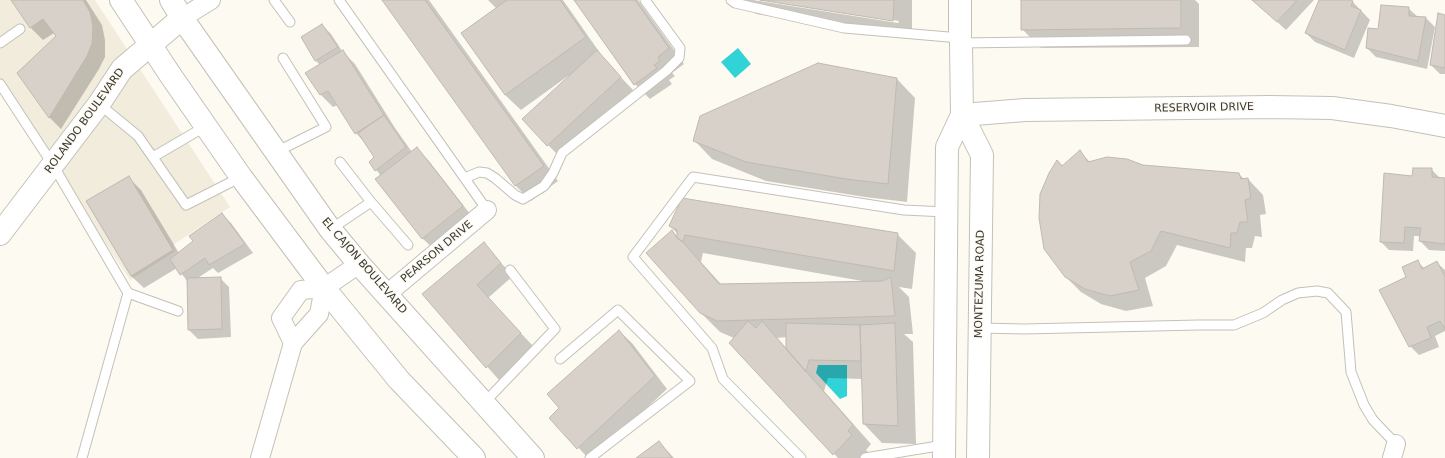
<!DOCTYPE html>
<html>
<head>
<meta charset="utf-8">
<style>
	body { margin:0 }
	canvas { display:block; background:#fdfaf1 }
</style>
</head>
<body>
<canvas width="1445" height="458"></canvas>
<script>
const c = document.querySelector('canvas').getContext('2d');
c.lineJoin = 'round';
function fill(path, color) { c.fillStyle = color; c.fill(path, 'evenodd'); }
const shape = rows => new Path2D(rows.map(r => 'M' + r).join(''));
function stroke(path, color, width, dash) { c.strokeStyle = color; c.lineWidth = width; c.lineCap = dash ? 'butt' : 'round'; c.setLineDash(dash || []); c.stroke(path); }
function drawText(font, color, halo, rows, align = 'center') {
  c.font = font + ' "DejaVu Sans",sans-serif'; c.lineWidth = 3; c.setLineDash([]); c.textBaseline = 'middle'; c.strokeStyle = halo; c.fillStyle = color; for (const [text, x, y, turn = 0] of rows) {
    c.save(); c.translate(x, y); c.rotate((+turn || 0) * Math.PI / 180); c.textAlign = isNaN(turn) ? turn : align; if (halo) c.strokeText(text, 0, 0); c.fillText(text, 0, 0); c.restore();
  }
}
const built = shape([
	[0,0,95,0,230,207,173,245,176,251,130,280,0,88]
]);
const water = shape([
	[738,48,751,64,735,78,721,62],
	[818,365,847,365,847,396,840,399,816,373]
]);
const shadow = shape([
	[13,0,86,0,102,25,105,40,105,57,99,69,61,129,49,117,57,36,54,33,43,40,31,28],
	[383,0,429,0,558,181,531,201,516,186],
	[488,0,563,0,600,53,599,54,633,90,560,157,548,145,569,77,568,76,521,110,505,95,497,9],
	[575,0,638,0,684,64,672,73,675,76,669,80,672,84,650,99,635,84],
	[741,0,753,0,898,23,899,21,766,0,912,0,912,39,756,14],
	[1022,0,1195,0,1199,4,1199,47,1041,48,1022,29],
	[1253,0,1314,0,1286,30],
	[1320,0,1349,0,1352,1,1370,20,1354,58,1315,42,1306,33],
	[1408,8,1418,17,1426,18,1435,27,1427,69,1376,57,1367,48,1379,30],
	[1445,16,1445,74,1440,74,1431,65],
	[322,25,331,34,342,51,355,64,395,128,412,152,417,149,429,161,474,219,436,251,423,239,376,179,381,176,370,162,375,157,367,145,356,133,338,105,333,107,321,95,320,65,316,61,302,37],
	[818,64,897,79,915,98,907,202,865,197,766,181,712,159,694,140],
	[1080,152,1091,163,1239,174,1245,180,1248,179,1263,195,1266,214,1260,215,1262,237,1255,236,1252,248,1246,248,1245,262,1177,245,1166,266,1145,278,1153,306,1126,311,1101,304,1081,292,1065,276,1058,161,1063,166],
	[1431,169,1440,178,1445,179,1445,251,1429,250,1420,241,1420,236,1414,236,1413,251,1389,250,1381,242,1413,177],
	[128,177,141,190,179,253,194,241,222,214,231,223,253,253,218,273,213,268,196,279,220,278,229,287,231,337,198,339,189,330,188,282,177,268,144,288,131,276],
	[670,226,897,234,916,253,912,289,899,287,909,297,913,334,904,334,913,342,916,444,882,443,864,424,863,379,828,378,824,391,871,444,866,450,870,454,866,458,838,458,730,343,734,338,720,332,701,313,672,231,678,237,678,234],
	[703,253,868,282,721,284,701,262],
	[787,337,787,349,777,338],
	[483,243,513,276,488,298,533,346,499,380,423,294],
	[1418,262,1425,269,1436,262,1445,270,1445,331,1435,336,1439,347,1419,355,1410,346,1407,277],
	[619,331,632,343,667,389,593,458,588,458,551,418,561,408],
	[659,442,674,458,637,458]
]);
const building = shape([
	[11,0,83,0,90,12,93,26,92,44,87,56,49,118,17,73,56,36,43,19,30,28,11,0],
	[382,0,425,0,544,166,515,186,382,0],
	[507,0,560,0,586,37,505,95,461,33,507,0],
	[574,0,635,0,669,48,658,57,660,61,654,65,657,68,634,85,574,0],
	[760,0,894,0,893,21,760,0],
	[1021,0,1181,0,1181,28,1021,30,1021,0],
	[1252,0,1297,0,1277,22,1252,0],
	[1319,0,1351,0,1353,1,1351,6,1361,10,1345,50,1305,33,1319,0],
	[1381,5,1409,7,1409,16,1426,17,1418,61,1366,48,1368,28,1378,29,1381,5],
	[1438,13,1445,15,1445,68,1430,65,1438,13],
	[322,24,338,47,315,61,301,37,322,24],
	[343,50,384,115,355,134,328,91,320,95,305,73,343,50],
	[597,50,621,77,547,146,522,119,597,50],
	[818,63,897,78,888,184,846,179,746,162,693,141,700,116,818,63],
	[384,115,406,147,375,171,369,162,374,157,358,133,384,115],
	[417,147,463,206,422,239,375,179,417,147],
	[1080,150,1088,162,1107,157,1127,159,1143,165,1239,173,1241,179,1248,178,1251,198,1245,200,1248,222,1240,222,1237,233,1231,233,1230,248,1161,231,1151,251,1130,262,1139,290,1110,296,1085,289,1065,277,1044,249,1039,218,1040,194,1049,173,1057,160,1062,166,1080,150],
	[1413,168,1432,168,1432,177,1445,178,1445,244,1419,241,1421,228,1405,227,1404,243,1380,242,1384,173,1412,176,1413,168],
	[129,176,173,250,131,276,86,201,129,176],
	[682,198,898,233,894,271,685,235,683,242,677,238,677,230,669,226,682,198],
	[222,213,245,244,209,265,205,258,180,275,170,259,193,241,189,236,222,213],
	[672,230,677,238,683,242,719,284,882,281,891,277,895,316,717,321,700,313,646,253,672,230],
	[484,242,501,263,477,285,521,333,486,368,422,294,484,242],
	[1418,260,1422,269,1437,261,1445,277,1445,329,1440,321,1427,327,1431,338,1409,347,1379,290,1406,277,1402,267,1418,260],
	[221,277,222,329,188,330,187,278,221,277],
	[748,321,756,328,762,321,853,425,848,431,852,435,833,455,729,343,748,321],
	[786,323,860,325,861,361,809,360,806,372,786,349,786,323],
	[895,323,898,426,863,424,860,325,895,323],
	[619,330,655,376,577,449,549,418,559,408,547,394,619,330],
	[659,441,672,458,636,458,659,441]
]);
const service = shape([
	[274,0,290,22],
	[339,0,487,210],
	[731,0,735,3,844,28,960,38],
	[0,43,20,29],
	[961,43,1186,40],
	[0,84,53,165,128,293,82,458],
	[99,104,138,136,186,205,241,177],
	[276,152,326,127,283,58],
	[153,157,206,126],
	[340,162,371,202,408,245],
	[465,178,479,172,487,173,495,178,515,195,523,199,544,186,553,173,562,153,666,71,679,58,680,48,645,0],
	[331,229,371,202],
	[128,293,178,311],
	[979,328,1024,329,1198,325,1234,325,1263,313,1282,300,1298,293,1317,291,1328,293,1346,312,1351,372,1364,405,1373,420,1396,444],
	[560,359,618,310,690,381,590,458],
	[484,403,555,329,510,270],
	[801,458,723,379,712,348,633,257,693,177,904,210,946,212],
	[865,458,944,445]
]);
const minor = shape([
	[182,18,211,0],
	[387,294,487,210],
	[293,343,281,318,301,290,324,288,359,264],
	[260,458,293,343,319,314,324,288],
	[1392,458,1396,444]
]);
const tertiary = shape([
	[962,115,1025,110,1270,107,1332,108,1391,116,1445,126],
	[0,234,99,104,122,69,182,18]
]);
const primary = shape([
	[121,0,171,76,241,177,324,288,399,380,474,458],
	[171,0,182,18,330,229,359,264,533,458],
	[960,0,960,38],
	[961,43,962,115,982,155,978,458],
	[944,458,947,147,962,115]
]);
const streetNames = [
	["RESERVOIR DRIVE",1204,108,-1],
	["ROLANDO BOULEVARD",85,121,-54],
	["PEARSON DRIVE",437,252,-40],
	["EL CAJON BOULEVARD",364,266,49],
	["MONTEZUMA ROAD",980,284,-89]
];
fill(built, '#f1ecdc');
fill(water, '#32d3d7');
fill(shadow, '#0003');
fill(building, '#d8d1c9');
stroke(building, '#c0b9b2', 1);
stroke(service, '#c3c1b8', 11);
stroke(minor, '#c3c1b8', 20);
stroke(tertiary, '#c3c1b8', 24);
stroke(primary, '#c3c1b8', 24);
stroke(service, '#fff', 9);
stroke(minor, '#fff', 18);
stroke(tertiary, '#fff', 22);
stroke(primary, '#fff', 22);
drawText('11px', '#393834', '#fdfaf1', streetNames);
</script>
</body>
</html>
